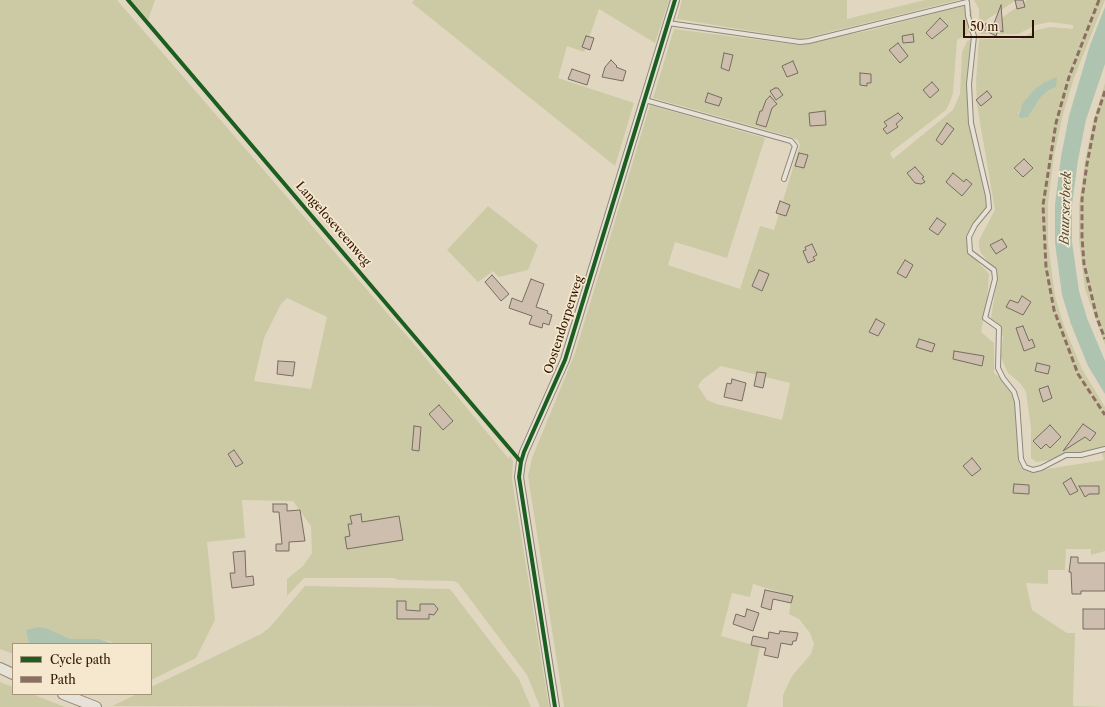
<!DOCTYPE html>
<html>
<head>
<meta charset="utf-8">
<style>
	body { margin:0 }
	#map { position:relative; width:1105px; height:707px; overflow:hidden; background:#e1d7c1; font-family:"Libre Caslon Text",serif }
	canvas { display:block }
	.legend { position:absolute; left:12px; top:643px; width:140px; height:52px; box-sizing:border-box; background:#f5e8ce; border:1px solid #a5937c; margin:0; padding:5px 7px; list-style:none; font-size:12px; color:#2e1301 }
	.legend li { display:flex; align-items:center; gap:8px; height:20px }
	.legend b { width:20px; border:1px solid #a5937c }
	.scale { position:absolute; left:963px; top:20px; width:71px; height:18px; box-sizing:border-box; border:2px solid #2e1301; border-top:0; padding-left:5px; font-size:12px; line-height:14px; white-space:nowrap; color:#2e1301; -webkit-text-stroke:3px #f5e8ce; paint-order:stroke }
</style>
</head>
<body>
<div id="map">
<canvas width="1105" height="707"></canvas>
<ul class="legend">
<li><b style="height:5px;background:#1b5e20"></b>Cycle path</li>
<li><b style="height:5px;background:#8d6e63"></b>Path</li>
</ul>
<div class="scale">50 m</div>
</div>
<script>
const c = document.querySelector('canvas').getContext('2d');
c.lineJoin = 'round';
function fill(path, color) { c.fillStyle = color; c.fill(path, 'evenodd'); }
const shape = rows => new Path2D(rows.map(r => 'M' + r).join(''));
function stroke(path, color, width, dash) { c.strokeStyle = color; c.lineWidth = width; c.lineCap = dash ? 'butt' : 'round'; c.setLineDash(dash || []); c.stroke(path); }
function drawText(font, color, halo, rows, align = 'center') {
  c.font = font + ' "Libre Caslon Text",serif'; c.lineWidth = 3.5; c.setLineDash([]); c.textBaseline = 'middle'; c.strokeStyle = halo; c.fillStyle = color; for (const [text, x, y, turn = 0] of rows) {
    c.save(); c.translate(x, y); c.rotate((+turn || 0) * Math.PI / 180); c.textAlign = isNaN(turn) ? turn : align; if (halo) c.strokeText(text, 0, 0); c.fillText(text, 0, 0); c.restore();
  }
}
const green = shape([
	[0,0,117,0,419,350,509,459,510,455,513,461,512,479,549,707,540,707,527,675,458,583,454,581,399,580,394,578,304,578,287,596,287,579,303,566,312,553,311,526,293,501,242,500,245,538,207,542,215,620,196,658,151,680,151,644,115,644,109,641,90,639,28,639,29,644,13,644,13,654,0,649],
	[287,298,327,317,311,389,254,381,264,338,281,304],
	[131,0,155,0,148,20],
	[414,0,669,0,655,43,599,9,584,52,567,46,558,78,634,103,615,166,412,3],
	[682,0,847,0,847,19,925,0,959,0,801,39,677,19],
	[974,0,1016,0,979,25,979,9],
	[1027,0,1105,0,1074,78,1063,114,1054,156,1048,203,1048,243,1055,296,1064,326,1082,369,1105,407,1105,551,1091,555,1091,549,1066,549,1065,570,1048,570,1048,584,1026,583,1032,610,1067,633,1075,633,1073,706,1105,707,783,707,783,695,792,676,811,654,814,644,810,633,799,619,789,614,792,596,753,584,750,597,732,593,721,636,760,647,747,707,564,707,528,476,532,458,575,353,650,105,765,138,727,258,675,242,668,265,740,289,760,226,774,230,800,145,798,140,788,136,653,98,674,29,799,45,871,30,962,6,970,7,972,11,972,31,957,40,953,93,950,102,946,110,890,153,893,159,953,110,960,94,962,52,967,41,970,40,969,107,988,206,972,237,971,245,978,262,989,274,987,302,981,332,994,343,994,373,1017,392,1021,417,1021,446,1024,459,1028,466,1040,470,1104,460,1102,453,1036,462,1031,458,1031,428,1026,392,1020,383,1008,373,1001,357,1003,336,995,328,991,318,997,279,996,271,981,253,979,247,979,240,995,210,977,105,976,82,979,39,1020,39,1037,30,1050,27,1073,29,1073,25,1050,22,1036,25,1018,34,979,34],
	[1043,83,1056,87,1048,91,1041,97,1028,117,1018,116,1018,113,1028,97],
	[721,366,790,383,782,420,717,404,707,400,698,386,702,380],
	[1105,83,1105,345,1085,289,1079,241,1079,205,1085,161,1093,122],
	[488,206,538,245,528,270,499,277,493,271,478,282,447,250],
	[305,586,450,589,519,679,531,707,112,706,137,694,151,694,151,687,261,634,270,627],
	[0,682,13,687,13,694,32,694,65,707,0,707]
]);
const water = shape([
	[1105,7,1105,64,1086,120,1078,160,1072,205,1072,242,1079,291,1087,318,1105,361,1105,394,1088,366,1071,324,1062,295,1055,243,1055,204,1061,157,1069,116,1090,45],
	[1057,77,1056,87,1048,91,1041,97,1028,117,1021,118,1018,116,1023,103,1034,90,1043,83],
	[39,627,48,629,70,639,98,639,115,644,29,644,26,630]
]);
const building = shape([
	[1015,0,1023,0,1025,7,1017,9,1015,0],
	[1001,5,1003,32,998,30,996,36,983,29,986,23,993,26,1001,5],
	[940,18,948,26,932,39,926,33,940,18],
	[913,34,914,42,903,43,902,36,913,34],
	[586,36,594,38,590,50,582,47,586,36],
	[898,43,908,56,900,63,889,50,898,43],
	[724,53,733,55,729,71,721,68,724,53],
	[611,60,617,66,616,67,626,71,623,81,602,77,605,67,611,60],
	[793,61,798,73,787,77,782,66,793,61],
	[572,69,590,75,587,85,568,79,572,69],
	[860,73,871,74,871,83,867,83,867,86,860,85,860,73],
	[932,82,939,90,930,98,923,90,932,82],
	[775,88,778,88,783,95,776,100,770,91,775,88],
	[987,91,992,97,981,106,976,100,987,91],
	[708,93,722,98,719,106,705,102,708,93],
	[770,96,777,104,772,108,766,127,756,124,760,111,762,111,766,100,770,96],
	[825,111,826,125,810,126,809,113,825,111],
	[898,113,903,118,896,124,898,127,887,134,883,129,887,126,884,122,898,113],
	[947,123,954,129,942,145,936,140,947,123],
	[799,153,808,155,804,168,795,166,799,153],
	[1024,159,1033,168,1023,177,1014,168,1024,159],
	[915,167,924,177,922,178,925,182,921,184,915,183,907,173,915,167],
	[953,173,964,182,966,179,972,184,962,196,946,182,953,173],
	[780,201,790,205,786,216,776,213,780,201],
	[937,218,946,224,938,235,929,229,937,218],
	[1002,239,1007,247,996,254,990,245,1002,239],
	[812,244,817,255,813,257,815,260,808,263,803,251,806,250,805,247,812,244],
	[905,260,913,265,906,278,897,273,905,260],
	[759,270,769,274,762,291,752,286,759,270],
	[492,275,509,294,501,301,485,282,492,275],
	[531,279,544,284,536,307,548,311,547,313,552,315,549,325,543,323,542,328,529,324,532,316,509,308,512,298,522,302,531,279],
	[1022,296,1031,302,1023,315,1006,307,1010,300,1018,303,1022,296],
	[876,319,885,324,878,336,869,332,876,319],
	[1023,326,1029,341,1032,339,1035,347,1024,351,1016,328,1023,326],
	[919,339,935,344,932,352,916,347,919,339],
	[954,351,984,356,982,366,953,359,954,351],
	[278,361,295,362,293,376,277,374,278,361],
	[1037,363,1050,366,1048,374,1035,371,1037,363],
	[757,372,766,373,763,388,754,386,757,372],
	[732,379,746,383,742,401,724,397,727,383,731,384,732,379],
	[1048,386,1052,398,1043,402,1039,389,1048,386],
	[439,405,453,421,443,430,429,414,439,405],
	[1083,424,1096,433,1090,441,1085,437,1063,451,1083,424],
	[1050,425,1061,437,1050,448,1046,444,1041,449,1033,441,1050,425],
	[414,426,421,427,419,451,412,450,414,426],
	[234,450,243,463,236,467,228,454,234,450],
	[972,458,981,469,972,476,963,466,972,458],
	[1071,478,1078,491,1070,495,1063,483,1071,478],
	[1014,484,1029,485,1029,494,1013,493,1014,484],
	[1079,486,1099,486,1099,494,1089,494,1085,497,1079,486],
	[273,504,287,504,287,511,300,510,305,541,289,542,289,551,276,551,276,544,282,544,279,512,273,512,273,504],
	[361,514,362,522,399,516,403,540,347,549,345,537,350,536,348,524,352,524,350,516,361,514],
	[245,551,246,577,253,576,254,585,232,588,230,573,235,573,233,552,245,551],
	[1071,557,1078,557,1078,563,1105,563,1105,591,1081,591,1081,594,1072,594,1071,572,1069,572,1071,557],
	[765,590,793,596,791,603,773,599,771,610,761,607,765,590],
	[397,601,406,601,406,610,420,611,420,604,434,604,438,609,434,615,429,614,429,619,397,619,397,601],
	[747,609,759,613,753,631,733,624,736,614,745,617,747,609],
	[1083,609,1105,609,1105,629,1083,629,1083,609],
	[780,631,798,633,796,641,793,641,792,645,781,643,778,658,764,655,766,648,751,645,753,636,768,639,769,632,779,634,780,631]
]);
const service = shape([
	[668,23,800,42,809,41,967,2,968,16,974,36,969,84,971,123,988,196,989,208,975,225,969,237,970,252,994,270,995,279,985,318,999,328,998,368,1003,378,1014,392,1017,402,1021,459,1025,467,1033,470,1041,468,1066,455,1081,455,1105,449],
	[645,100,791,141,795,146,784,179]
]);
const minor = shape([
	[555,707,519,477,521,462,524,452,565,360,675,0]
]);
const tertiary = shape([
	[0,668,13,674],
	[63,694,96,707]
]);
const quiet = shape([
	[1099,0,1069,77,1056,123,1043,205,1046,267,1054,310,1078,374,1105,415],
	[1105,91,1096,118,1087,164,1082,199,1082,237,1084,264,1097,318,1105,339]
]);
const cycleway = shape([
	[128,0,521,462],
	[555,707,519,477,521,462,524,452,565,360,675,0]
]);
const streetNames = [
	["Langeloseveenweg",333,224,49],
	["Oostendorperweg",564,325,-72]
];
const waterNames = [
	["Buurserbeek",1066,208,-88]
];
fill(green, '#cccaa4');
fill(water, '#afc4b0');
fill(building, '#cdbeae');
stroke(building, '#766d60', 1);
stroke(service, '#908779', 6);
stroke(minor, '#908779', 10);
stroke(tertiary, '#908779', 12);
stroke(service, '#e7e2d7', 4);
stroke(minor, '#e7e2d7', 8);
stroke(tertiary, '#e7e2d7', 10);
stroke(quiet, '#8d6e63', 3, [6, 3]);
stroke(cycleway, '#1b5e20', 4);
drawText('12px', '#2e1301', '#f5e8ce', streetNames);
drawText('italic 13px', '#544e3c', '#f5e8ce', waterNames);
</script>
</body>
</html>
